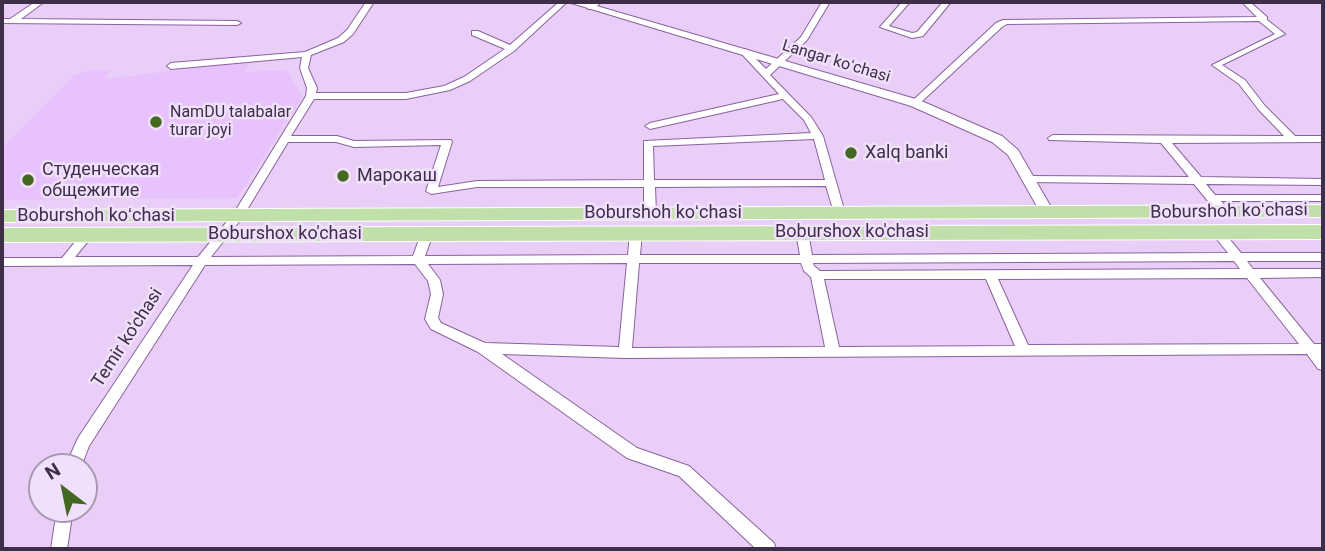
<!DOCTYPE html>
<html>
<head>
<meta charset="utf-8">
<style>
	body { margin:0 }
	#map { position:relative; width:1325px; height:551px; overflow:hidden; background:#e9cff8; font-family:Roboto,sans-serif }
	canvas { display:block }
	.frame { position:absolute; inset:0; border:4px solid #3f2e48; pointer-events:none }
	.north { position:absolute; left:28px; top:453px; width:70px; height:70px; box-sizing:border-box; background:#f1e0fb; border:2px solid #aa99b3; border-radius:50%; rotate:328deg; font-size:19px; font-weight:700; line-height:28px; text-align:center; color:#3f2e48 }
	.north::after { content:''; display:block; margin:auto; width:24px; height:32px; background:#426821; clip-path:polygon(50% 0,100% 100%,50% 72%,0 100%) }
</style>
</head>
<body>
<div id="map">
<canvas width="1325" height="551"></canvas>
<div class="frame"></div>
<div class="north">N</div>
</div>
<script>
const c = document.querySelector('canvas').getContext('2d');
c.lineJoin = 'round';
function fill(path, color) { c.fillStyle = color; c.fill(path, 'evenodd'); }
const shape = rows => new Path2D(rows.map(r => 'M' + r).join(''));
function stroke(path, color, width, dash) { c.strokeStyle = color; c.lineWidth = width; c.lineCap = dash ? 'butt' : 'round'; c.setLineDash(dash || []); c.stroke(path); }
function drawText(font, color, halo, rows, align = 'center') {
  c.font = font + ' Roboto,sans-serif'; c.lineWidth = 5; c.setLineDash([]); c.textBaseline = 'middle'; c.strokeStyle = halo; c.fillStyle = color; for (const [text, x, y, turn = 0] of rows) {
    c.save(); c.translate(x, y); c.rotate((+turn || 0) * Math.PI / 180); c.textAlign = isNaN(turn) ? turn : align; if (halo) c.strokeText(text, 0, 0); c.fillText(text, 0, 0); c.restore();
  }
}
const built = shape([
	[251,61,245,72,287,70,302,97,237,198,2,200,2,148,74,75,95,70,110,71,105,79]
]);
const minor = shape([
	[35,2,44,2,21,19,237,21,241,23,237,25,2,23,2,19,10,19,35,2],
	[366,2,374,2,353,34,344,42,311,55,308,68,317,88,316,93,406,93,444,86,464,77,505,49,472,35,472,31,478,31,510,45,559,2,567,2,514,51,470,81,450,90,406,99,314,99,291,136,337,136,354,141,451,140,452,142,438,187,477,181,644,180,644,141,811,133,804,120,783,99,650,129,645,126,650,123,779,94,739,51,746,49,766,69,801,37,822,2,830,2,807,40,770,75,811,117,823,136,845,213,843,216,835,216,826,186,655,187,656,213,650,217,644,213,644,187,477,187,431,194,426,191,441,145,354,147,336,142,288,142,242,218,211,257,413,256,421,234,427,230,433,234,425,256,628,255,630,233,636,229,642,233,640,255,800,255,796,232,802,228,808,232,812,255,1228,253,1212,233,1218,229,1222,230,1241,253,1323,253,1323,261,1247,261,1253,269,1323,269,1323,277,1260,278,1314,344,1323,344,1323,370,1318,369,1307,354,625,358,502,354,637,448,689,466,774,543,776,549,756,549,679,476,627,458,478,352,431,329,425,319,431,294,428,281,415,264,205,265,89,446,81,467,65,467,78,438,193,265,2,266,2,258,62,258,84,231,88,230,94,234,75,257,198,257,234,213,306,96,307,88,300,68,302,57,171,69,167,66,171,63,305,52,338,38,347,30,366,2],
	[814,139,825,180,654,180,653,146,814,139],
	[1234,261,1240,269,820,271,814,266,813,263,1234,261],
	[627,263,619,347,485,343,441,323,438,318,443,294,440,280,428,264,627,263],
	[639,263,801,263,804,271,811,277,825,347,632,348,639,263],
	[1247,278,1299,344,1028,345,998,279,1247,278],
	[824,279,986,279,1015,346,839,347,824,279],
	[593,2,601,2,594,9,588,9,587,7,593,2],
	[902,2,910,2,889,26,912,33,917,32,943,2,951,2,923,36,912,38,880,27,902,2],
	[1242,2,1250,2,1267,17,1267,20,1285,34,1222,65,1245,80,1265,106,1295,136,1323,136,1323,142,1172,143,1201,177,1323,179,1323,185,1206,184,1215,195,1323,195,1323,201,1221,201,1230,213,1224,217,1220,216,1194,184,1028,182,1023,179,1028,176,1189,177,1161,143,1049,140,1048,138,1053,135,1284,136,1259,110,1239,84,1212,65,1275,34,1259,21,1007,24,1002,27,918,105,915,106,910,103,996,23,1003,20,1257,17,1242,2],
	[57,509,73,509,67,549,51,549,57,509]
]);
const tertiary = shape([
	[568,2,583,2,919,100,1002,136,1018,150,1055,214,1053,217,1043,217,1008,155,992,142,911,106,568,2]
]);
const primary = shape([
	[1323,205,1323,217,2,222,2,210,1323,205],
	[1323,225,1323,239,2,242,2,228,1323,225]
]);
const markers = [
	[156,122,7,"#426821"],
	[851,153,7,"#426821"],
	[343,176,7,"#426821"],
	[28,180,7,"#426821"]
];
const farStreetnames = [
	["Langar koʻchasi",836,62,17]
];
const farPoinames = [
	["NamDU talabalar",170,113],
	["turar joyi",170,131]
];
const poiNames = [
	["Xalq banki",865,153],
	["Студенческая",42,170],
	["общежитие",42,191],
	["Марокаш",357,176]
];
const streetNames = [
	["Boburshoh koʻchasi",1229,212,-1],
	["Boburshoh koʻchasi",663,213],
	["Boburshoh koʻchasi",96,216],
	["Boburshox ko'chasi",852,232],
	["Boburshox ko'chasi",285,234],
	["Temir ko'chasi",128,338,-57]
];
fill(built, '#e7c2fd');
stroke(minor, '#89629e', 2);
stroke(tertiary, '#89629e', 2);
stroke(primary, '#fff', 2);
fill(minor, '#fff');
fill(tertiary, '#fff');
fill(primary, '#c1e0a9');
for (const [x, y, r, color] of markers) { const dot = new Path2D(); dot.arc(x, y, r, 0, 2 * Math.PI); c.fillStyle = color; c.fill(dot); stroke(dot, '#f1e0fb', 2.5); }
drawText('16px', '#3f2e48', '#f1e0fb', farStreetnames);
drawText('16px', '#3f2e48', '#f1e0fb', farPoinames, 'left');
drawText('18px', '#3f2e48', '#f1e0fb', poiNames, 'left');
drawText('18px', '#3f2e48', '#f1e0fb', streetNames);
</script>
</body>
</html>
